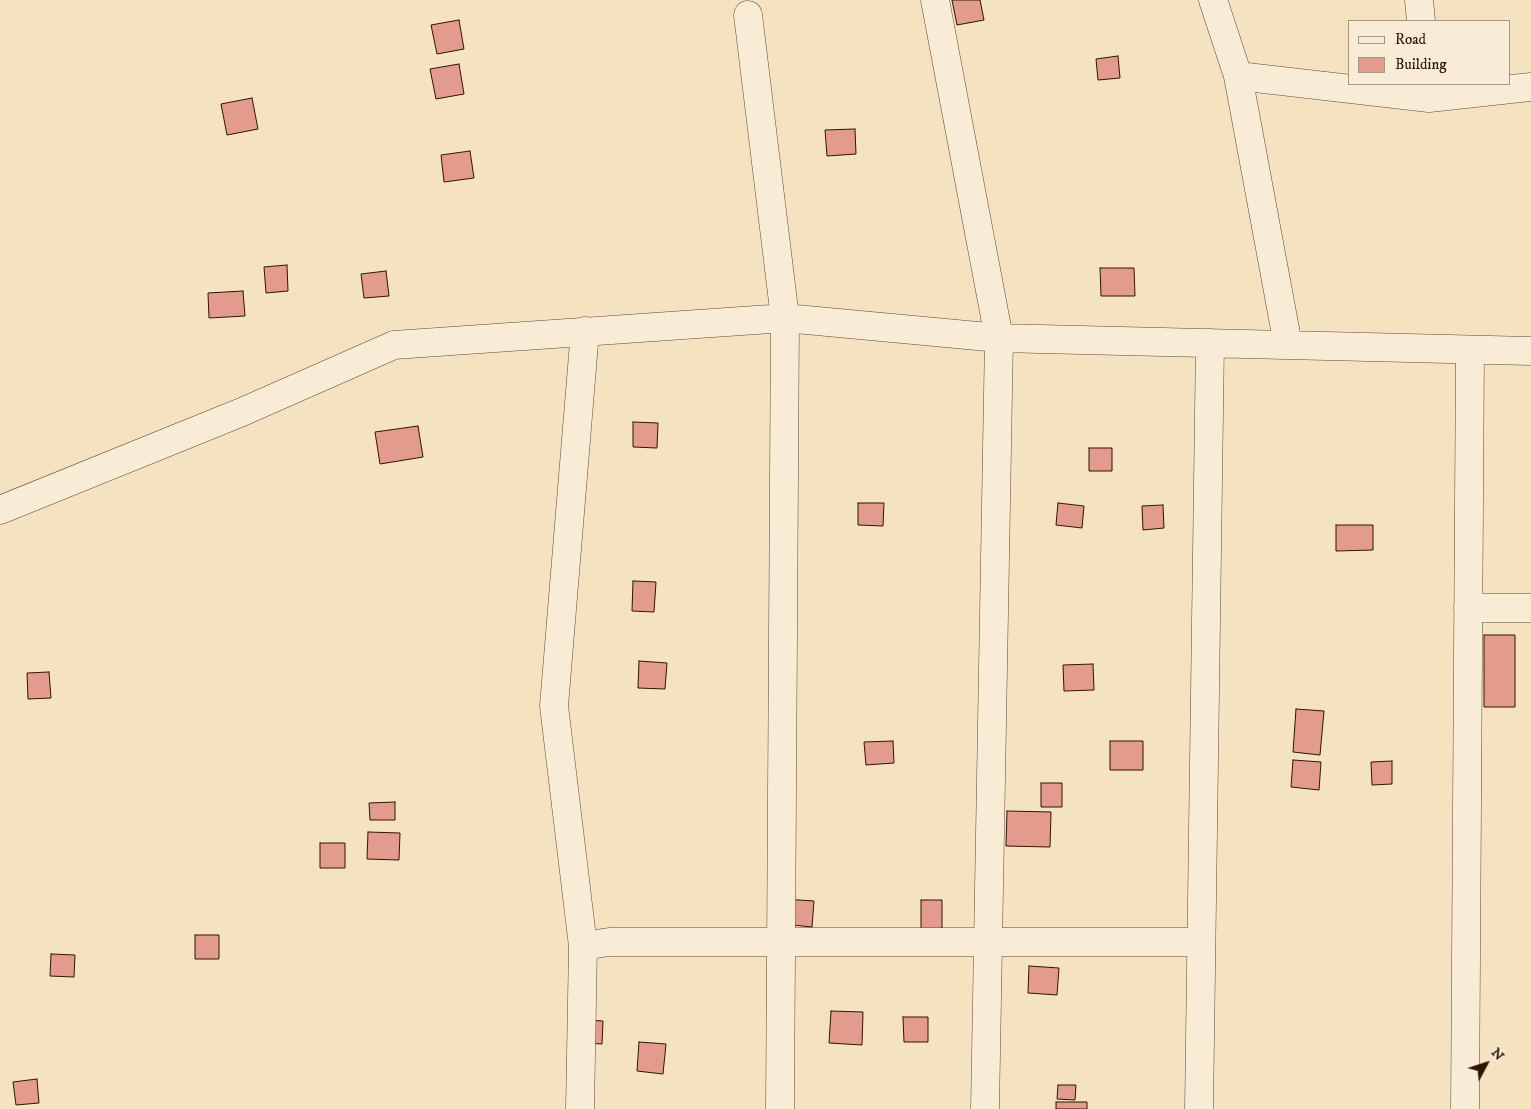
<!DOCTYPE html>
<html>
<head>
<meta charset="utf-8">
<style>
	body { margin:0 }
	#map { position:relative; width:1531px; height:1109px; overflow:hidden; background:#f4e2c1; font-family:"IM FELL DW Pica",serif }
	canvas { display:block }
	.legend { position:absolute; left:1348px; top:20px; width:162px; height:65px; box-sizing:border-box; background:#f8ecd7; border:1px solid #a79682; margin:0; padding:6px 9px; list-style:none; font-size:15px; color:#2e1502 }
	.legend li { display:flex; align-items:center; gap:10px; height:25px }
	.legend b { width:25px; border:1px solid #a79682 }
	.north { position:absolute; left:1461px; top:1039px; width:50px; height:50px; -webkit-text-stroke:4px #f8ecd7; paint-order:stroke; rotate:50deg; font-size:14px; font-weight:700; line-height:20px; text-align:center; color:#2e1502 }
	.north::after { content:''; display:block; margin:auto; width:18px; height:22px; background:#2e1502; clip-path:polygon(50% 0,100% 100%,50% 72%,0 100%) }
</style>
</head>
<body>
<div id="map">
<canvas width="1531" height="1109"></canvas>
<ul class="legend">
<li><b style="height:6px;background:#f8ecd7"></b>Road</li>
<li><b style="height:14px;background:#e39b8d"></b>Building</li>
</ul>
<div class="north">N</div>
</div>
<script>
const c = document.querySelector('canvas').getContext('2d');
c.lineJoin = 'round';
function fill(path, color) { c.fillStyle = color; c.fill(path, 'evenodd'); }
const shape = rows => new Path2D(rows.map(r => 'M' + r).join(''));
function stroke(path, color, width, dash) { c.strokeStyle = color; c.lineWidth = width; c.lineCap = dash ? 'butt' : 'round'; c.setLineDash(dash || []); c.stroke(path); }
const building = shape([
	[952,0,980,0,984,20,957,25,952,0],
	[459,20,464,49,437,54,431,25,459,20],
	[1118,56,1120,78,1098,80,1096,59,1118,56],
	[459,64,464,94,436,99,430,69,459,64],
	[252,98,258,129,227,135,221,104,252,98],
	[855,129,856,154,827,156,825,130,855,129],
	[470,151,474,178,444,182,441,155,470,151],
	[287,265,288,291,266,293,264,267,287,265],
	[1100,268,1134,268,1135,296,1101,296,1100,268],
	[386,271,389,296,364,298,361,274,386,271],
	[243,291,245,316,209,318,208,293,243,291],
	[633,422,658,423,657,448,633,447,633,422],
	[418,426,423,457,380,464,375,432,418,426],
	[1089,448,1112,448,1112,471,1089,471,1089,448],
	[858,503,884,503,883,526,858,525,858,503],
	[1058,503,1084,506,1082,528,1056,525,1058,503],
	[1163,505,1164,528,1143,530,1142,506,1163,505],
	[1336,525,1373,525,1373,550,1336,551,1336,525],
	[633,581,656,582,654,612,632,611,633,581],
	[1484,635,1515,635,1515,707,1484,707,1484,635],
	[639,661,667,663,665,689,638,688,639,661],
	[1093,664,1094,690,1064,691,1063,665,1093,664],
	[49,672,51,698,28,699,27,673,49,672],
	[1296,709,1324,711,1320,755,1293,752,1296,709],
	[893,741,894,763,866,765,864,742,893,741],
	[1110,741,1143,741,1143,770,1110,770,1110,741],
	[1293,760,1321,762,1319,790,1291,787,1293,760],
	[1392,761,1392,784,1372,785,1371,762,1392,761],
	[1041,783,1062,783,1062,807,1041,807,1041,783],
	[395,802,395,820,370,820,369,803,395,802],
	[1007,811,1051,812,1050,847,1006,846,1007,811],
	[368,832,400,833,399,860,367,859,368,832],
	[320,843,345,843,345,868,320,868,320,843],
	[784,899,814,901,812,927,782,924,784,899],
	[921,900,942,900,942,931,921,931,921,900],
	[195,935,219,935,219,959,195,959,195,935],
	[51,954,75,955,74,977,50,976,51,954],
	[1029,966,1059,968,1057,995,1028,993,1029,966],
	[831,1011,863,1012,862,1045,829,1043,831,1011],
	[903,1017,928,1017,928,1042,904,1042,903,1017],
	[585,1020,603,1021,602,1044,584,1043,585,1020],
	[639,1042,666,1044,663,1074,637,1071,639,1042],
	[37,1079,39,1103,16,1105,13,1082,37,1079],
	[1058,1085,1076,1085,1075,1100,1057,1099,1058,1085],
	[1056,1102,1087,1102,1087,1109,1056,1109,1056,1102]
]);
const minor = shape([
	[935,0,999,338,985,1109],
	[1213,0,1238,76,1288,345],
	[1419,0,1421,21],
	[748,15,785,318,780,1109],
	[1238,76,1429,98,1531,87],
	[0,510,242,412,394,345,785,318,999,338,1531,351],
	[1468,608,1531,608],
	[583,946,609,942,1201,942],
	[580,1109,583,946,554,706,585,331],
	[1199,1109,1210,343],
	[1465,1109,1470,350]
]);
fill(building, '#e39b8d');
stroke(building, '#2e1502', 1);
stroke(minor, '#604832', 29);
stroke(minor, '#f8ecd7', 28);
</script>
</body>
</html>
